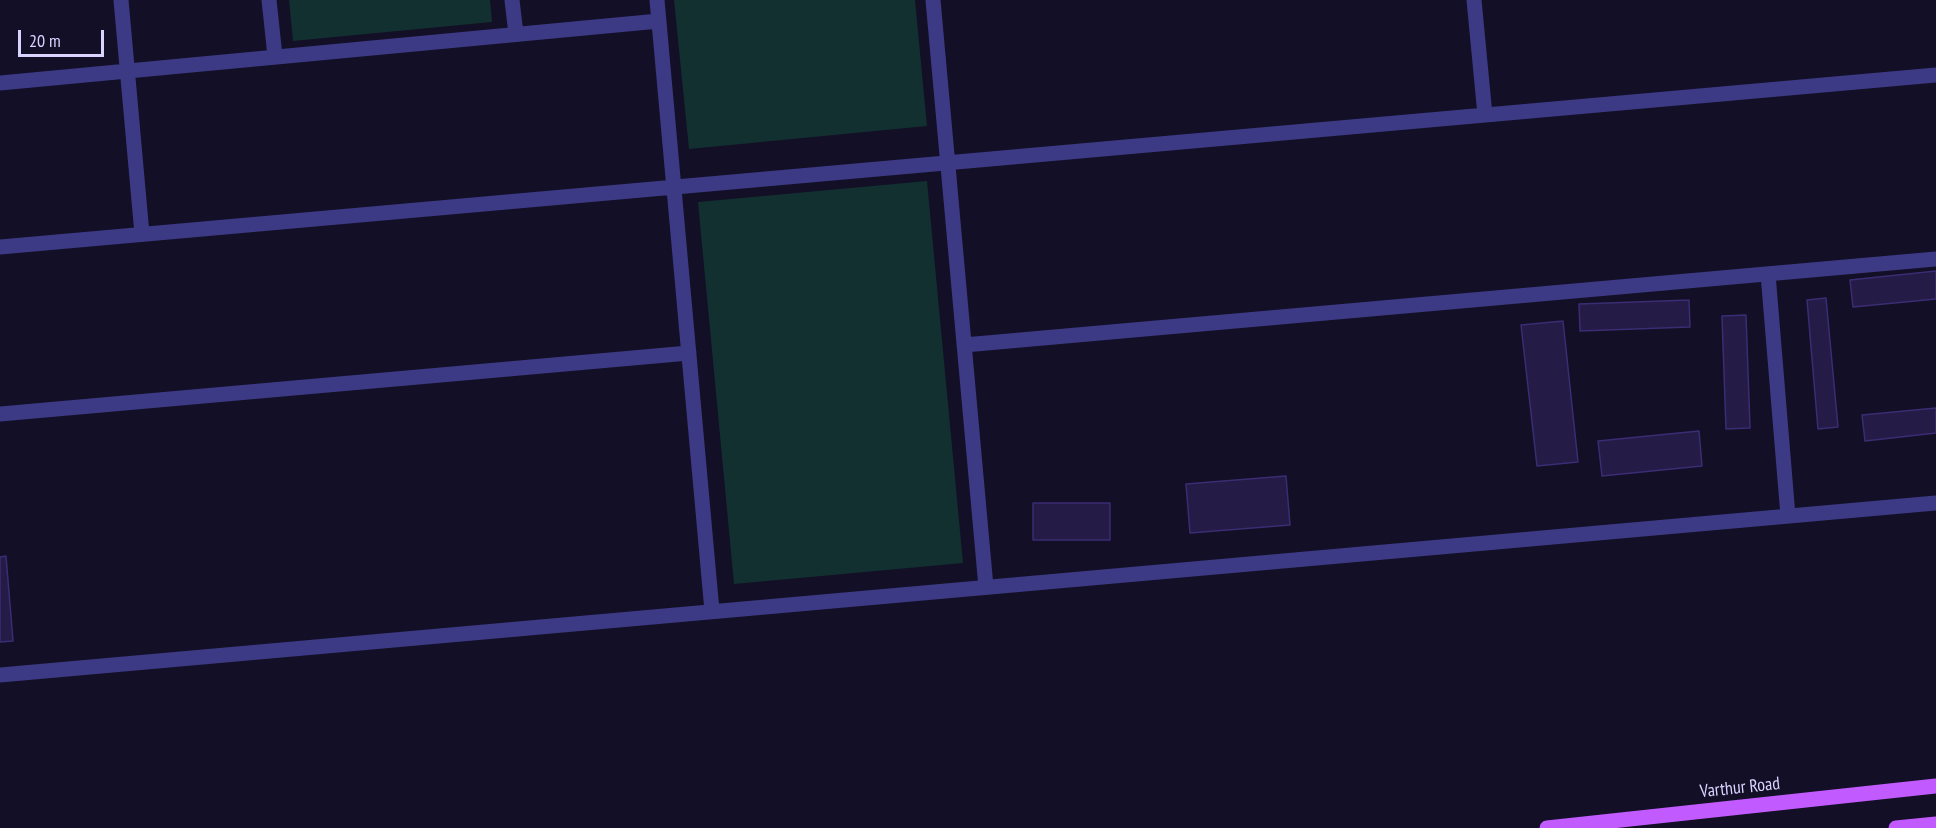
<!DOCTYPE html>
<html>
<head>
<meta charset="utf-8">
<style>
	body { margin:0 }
	#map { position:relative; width:1936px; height:828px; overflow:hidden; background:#130f26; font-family:"PT Sans Narrow",sans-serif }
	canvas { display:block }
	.scale { position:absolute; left:18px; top:30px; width:86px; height:27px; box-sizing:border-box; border:3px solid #d9d4ff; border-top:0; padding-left:8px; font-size:18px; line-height:21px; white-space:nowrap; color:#d9d4ff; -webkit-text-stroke:4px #130f26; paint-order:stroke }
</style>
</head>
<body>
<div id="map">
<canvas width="1936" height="828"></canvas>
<div class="scale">20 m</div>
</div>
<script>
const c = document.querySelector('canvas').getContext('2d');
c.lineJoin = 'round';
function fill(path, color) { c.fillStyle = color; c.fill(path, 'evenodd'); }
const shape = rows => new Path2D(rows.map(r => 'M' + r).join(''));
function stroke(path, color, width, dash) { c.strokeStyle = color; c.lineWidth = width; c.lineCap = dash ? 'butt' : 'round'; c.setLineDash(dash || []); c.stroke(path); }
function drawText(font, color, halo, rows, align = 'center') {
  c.font = font + ' "PT Sans Narrow",sans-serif'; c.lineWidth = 4.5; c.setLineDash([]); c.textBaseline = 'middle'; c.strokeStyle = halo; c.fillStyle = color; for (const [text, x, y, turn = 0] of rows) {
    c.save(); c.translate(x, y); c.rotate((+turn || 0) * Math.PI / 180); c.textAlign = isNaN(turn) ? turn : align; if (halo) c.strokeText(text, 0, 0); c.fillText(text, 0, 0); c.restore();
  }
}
const green = shape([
	[289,0,490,0,492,22,293,41],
	[674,0,915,0,927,126,689,149],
	[927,181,963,563,734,584,698,202]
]);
const building = shape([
	[1936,271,1936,299,1853,307,1850,280,1936,271],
	[1826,298,1838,427,1818,429,1807,300,1826,298],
	[1689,300,1690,327,1580,331,1579,304,1689,300],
	[1746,315,1750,428,1726,429,1722,316,1746,315],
	[1563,321,1578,462,1537,466,1521,325,1563,321],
	[1936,408,1936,433,1865,441,1862,415,1936,408],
	[1699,431,1702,466,1602,476,1598,441,1699,431],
	[1286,476,1290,525,1190,533,1186,484,1286,476],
	[1033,503,1110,503,1110,540,1033,540,1033,503],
	[6,556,13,641,0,642,0,557,6,556]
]);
const minor = shape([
	[121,0,142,234],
	[269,0,275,56],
	[512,0,516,34],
	[657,0,712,611],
	[933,0,986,587],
	[1474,0,1485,115],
	[0,83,659,21],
	[0,247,1936,75],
	[1768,274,1788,516],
	[964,345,1936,259],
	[0,414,689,353],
	[0,675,1936,503]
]);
const major = shape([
	[1547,828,1936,786],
	[1896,828,1936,824]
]);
const streetNames = [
	["Varthur Road",1740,788,-6]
];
fill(green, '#12302f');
fill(building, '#241b47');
stroke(building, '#3b2d73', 1.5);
stroke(minor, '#3d3a85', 15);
stroke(major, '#c25bff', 15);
drawText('18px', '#d9d4ff', '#130f26', streetNames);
</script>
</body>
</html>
